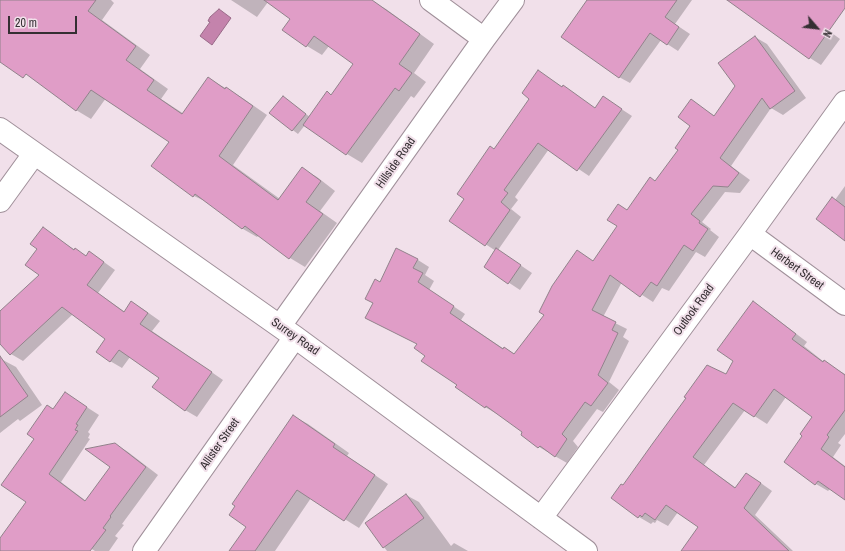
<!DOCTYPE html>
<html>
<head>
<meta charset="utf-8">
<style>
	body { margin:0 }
	#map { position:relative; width:845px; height:551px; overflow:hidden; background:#f1e0ea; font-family:"Archivo Narrow",sans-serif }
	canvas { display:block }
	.north { position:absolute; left:797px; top:8px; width:40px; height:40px; -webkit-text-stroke:3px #f1e0ea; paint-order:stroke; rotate:118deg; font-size:11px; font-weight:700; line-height:16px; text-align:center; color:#352f33 }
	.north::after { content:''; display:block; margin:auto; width:14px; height:18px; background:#352f33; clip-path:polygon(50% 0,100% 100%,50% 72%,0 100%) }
	.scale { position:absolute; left:8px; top:16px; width:69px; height:18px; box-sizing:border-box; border:2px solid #352f33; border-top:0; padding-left:5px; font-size:12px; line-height:14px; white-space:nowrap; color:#352f33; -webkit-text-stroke:3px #f1e0ea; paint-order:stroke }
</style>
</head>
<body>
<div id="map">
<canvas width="845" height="551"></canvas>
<div class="north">N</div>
<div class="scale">20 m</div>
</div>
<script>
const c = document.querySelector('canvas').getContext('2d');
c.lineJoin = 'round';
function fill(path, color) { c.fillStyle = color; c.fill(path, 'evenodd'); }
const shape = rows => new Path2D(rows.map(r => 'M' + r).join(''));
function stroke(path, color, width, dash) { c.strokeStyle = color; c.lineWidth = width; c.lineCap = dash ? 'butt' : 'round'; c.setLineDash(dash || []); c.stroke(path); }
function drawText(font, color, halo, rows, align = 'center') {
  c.font = font + ' "Archivo Narrow",sans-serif'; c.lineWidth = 4; c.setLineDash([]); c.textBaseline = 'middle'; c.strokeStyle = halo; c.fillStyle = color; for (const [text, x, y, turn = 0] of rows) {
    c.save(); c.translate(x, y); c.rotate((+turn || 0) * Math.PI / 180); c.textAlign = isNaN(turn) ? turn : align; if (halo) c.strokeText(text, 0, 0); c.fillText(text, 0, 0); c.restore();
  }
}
const water = shape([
	[219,9,231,18,212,45,200,36,210,22,208,21,210,17,219,9]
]);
const shadow = shape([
	[0,0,111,0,114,3,102,20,150,55,140,69,168,89,161,99,184,114,208,78,241,97,267,115,233,165,280,199,303,169,317,177,335,191,320,211,337,223,305,267,290,258,259,235,257,237,243,229,209,203,194,196,170,142,106,98,91,119,76,110,0,52],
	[231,0,370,0,386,9,434,44,414,73,426,82,414,98,411,96,362,163,347,154,305,125,298,134,270,113,288,101,310,117,332,96,354,64,329,46,322,55,307,46,283,30,291,18,268,2,257,17],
	[609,0,692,0,675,24,690,34,678,51,661,40,630,83,619,77],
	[749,0,787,0,840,39,821,65,810,58,742,9],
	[755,37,767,44,806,98,783,115,771,108,731,166,750,180,740,193,725,192,702,222,711,229,710,230,719,237,705,257,696,252,669,291,662,288,653,302,622,282,603,317,627,329,623,337,629,341,609,382,619,390,603,412,597,409,573,441,578,447,567,463,539,447,524,432,498,413,497,414,485,407,457,386,458,385,426,356,418,344,374,303,380,283,397,250,418,260,429,267,425,275,434,281,429,290,465,314,461,320,504,349,505,348,515,354,545,315,577,251,594,262,628,211,656,182,680,150,691,126,691,101,715,116,736,86],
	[538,71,596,109,603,97,632,116,589,176,549,149,515,197,518,200,511,209,521,217,498,250,532,273,520,290,485,267,496,251,450,221,495,150,531,99],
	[845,186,845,240,835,200],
	[43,229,75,250,87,256,90,252,115,270,98,293,125,312,131,302,143,309,160,321,152,331,223,380,197,417,185,410,160,378,130,357,122,368,110,361,106,338,73,314,23,361,11,354,0,343,0,313,41,275,38,249],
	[753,303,765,310,807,342,804,346,824,362,845,374,845,434,838,443,841,445,833,457,845,466,845,499,830,489,828,491,816,484,785,462,803,436,814,417,786,397,767,424,745,410,704,465,736,488,758,481,772,491,755,515,793,551,687,551,700,527,678,512,668,526,657,520,655,523,653,522,651,524,639,517,623,486,726,375,735,361],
	[0,359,1,359,16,367,42,405,20,421,18,419,0,433],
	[65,393,99,415,88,432,90,434,88,438,90,439,61,482,86,501,112,467,115,444,128,452,158,475,122,524,124,525,115,536,118,538,109,551,95,551,87,546,83,551,4,551,0,548,0,540,27,502,35,438],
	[293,416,308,424,349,453,347,456,388,484,359,528,311,498,275,551,230,551,247,527],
	[406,495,419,502,451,546,454,543,468,551,387,551,367,524]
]);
const building = shape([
	[0,0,96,0,88,11,136,46,126,60,154,80,147,90,182,114,208,77,225,89,226,87,253,106,219,156,278,200,302,167,321,181,306,202,323,214,289,259,245,226,242,229,195,194,193,197,151,166,169,142,91,90,76,111,26,74,23,78,0,62,0,0],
	[264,0,372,0,420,34,399,64,412,73,399,91,395,88,346,155,303,125,327,91,331,95,353,64,314,36,306,47,282,30,290,19,264,0],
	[587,0,677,0,665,17,679,27,667,45,650,33,619,78,561,37,587,0],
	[727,0,845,0,845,8,809,59,727,0],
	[755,36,795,91,770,109,762,98,720,158,739,173,728,187,713,186,691,214,700,221,699,223,708,229,693,251,684,245,657,286,651,282,640,297,610,275,592,310,616,322,612,330,618,333,598,375,608,383,591,406,585,402,562,434,567,439,555,457,540,446,538,448,521,435,522,432,486,406,485,408,455,387,457,385,421,361,425,356,414,348,417,344,365,318,373,303,365,299,375,279,380,282,396,248,418,259,413,268,423,273,418,282,454,306,450,313,503,349,504,347,514,354,544,315,539,312,552,286,577,250,593,261,617,226,607,220,618,204,627,210,650,177,655,181,678,150,675,148,690,126,678,117,691,99,714,116,735,86,718,63,755,36],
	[538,70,562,87,563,85,595,108,603,96,622,109,577,171,538,143,504,190,508,193,501,202,510,210,485,246,449,221,464,199,457,194,490,146,494,149,529,99,522,93,538,70],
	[283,96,306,114,292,131,269,113,283,96],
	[832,197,845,207,845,241,816,219,832,197],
	[43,227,74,250,75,248,86,256,89,251,104,262,87,285,124,312,131,301,148,313,140,324,212,372,185,411,152,387,159,378,119,350,110,362,96,352,105,339,62,307,10,355,0,344,0,311,39,275,25,265,37,249,30,244,43,227],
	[496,248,521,265,508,284,484,267,496,248],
	[753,301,796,334,792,339,823,362,824,360,845,375,845,410,827,435,829,437,821,449,845,467,845,500,818,481,815,485,784,462,802,436,800,434,812,417,774,389,754,417,733,403,693,457,735,488,746,473,761,483,744,508,789,551,681,551,698,527,666,505,655,520,645,513,642,517,640,515,638,518,611,498,621,484,623,485,653,443,686,398,684,397,707,365,726,374,733,361,717,350,753,301],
	[0,356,28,396,0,417,0,356],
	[65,392,87,407,76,424,78,425,75,430,78,431,49,474,85,501,110,467,85,449,115,443,146,467,110,516,111,517,103,528,106,530,90,551,0,551,0,538,26,502,1,485,34,439,27,434,47,405,53,409,65,392],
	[293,415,335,444,333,447,375,475,344,521,297,490,255,551,229,551,246,527,229,515,235,506,232,504,293,415],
	[406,494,424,518,383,548,365,523,406,494]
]);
const minor = shape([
	[431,0,484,39],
	[0,129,295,337,586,551],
	[0,201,34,154],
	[750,234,845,304],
	[280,326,484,39,513,0],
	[541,518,750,234,845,102],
	[144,551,295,337]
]);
const streetNames = [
	["Hillside Road",396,163,-55],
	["Herbert Street",797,269,36],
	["Outlook Road",694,310,-54],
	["Surrey Road",295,337,35],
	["Allister Street",220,444,-55]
];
fill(water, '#c483ac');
stroke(water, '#996a88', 1);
fill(shadow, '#0003');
fill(building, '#e09dc7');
stroke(building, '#91828b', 1);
stroke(minor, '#a0909a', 24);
stroke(minor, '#fff', 22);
drawText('12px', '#352f33', '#f1e0ea', streetNames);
</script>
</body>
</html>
